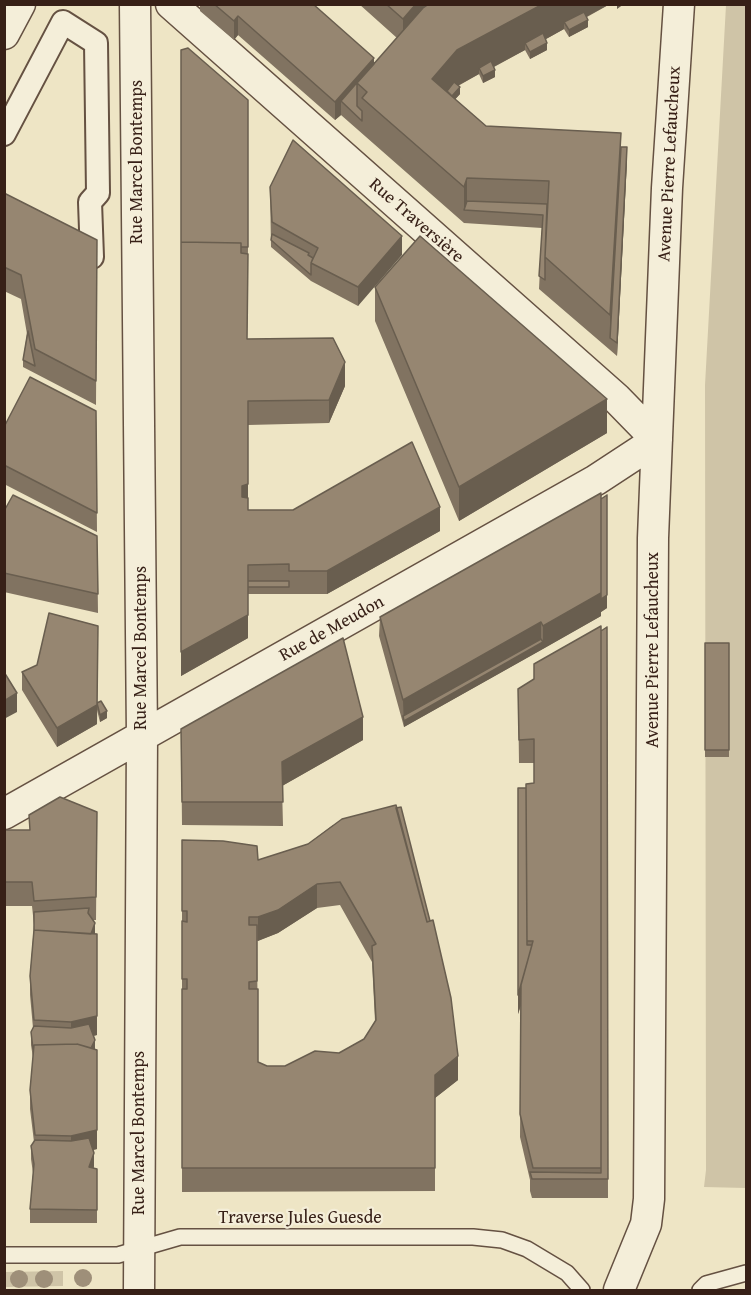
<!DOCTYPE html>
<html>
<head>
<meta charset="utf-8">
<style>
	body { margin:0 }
	#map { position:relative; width:751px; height:1295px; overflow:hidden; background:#eee5c5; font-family:"Gentium Book Plus",serif }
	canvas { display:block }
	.frame { position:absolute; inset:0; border:6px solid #372017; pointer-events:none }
</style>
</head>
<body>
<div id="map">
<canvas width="751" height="1295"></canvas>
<div class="frame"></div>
</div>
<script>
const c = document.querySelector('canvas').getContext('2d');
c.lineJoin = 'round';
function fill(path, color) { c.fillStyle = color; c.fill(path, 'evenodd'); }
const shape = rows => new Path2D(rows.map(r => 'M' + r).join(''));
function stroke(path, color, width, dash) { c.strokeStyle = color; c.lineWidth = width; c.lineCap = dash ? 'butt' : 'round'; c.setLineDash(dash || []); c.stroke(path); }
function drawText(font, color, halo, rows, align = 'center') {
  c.font = font + ' "Gentium Book Plus",serif'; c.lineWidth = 4.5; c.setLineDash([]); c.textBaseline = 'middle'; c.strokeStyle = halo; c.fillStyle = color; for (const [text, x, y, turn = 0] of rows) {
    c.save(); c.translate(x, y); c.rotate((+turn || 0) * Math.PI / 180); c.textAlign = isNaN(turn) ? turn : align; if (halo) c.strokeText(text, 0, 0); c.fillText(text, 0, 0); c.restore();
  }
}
const green = shape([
	[746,4,746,1188,704,1187,706,1170,705,385,726,5],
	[63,1271,63,1286,5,1287,5,1272]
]);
const service = shape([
	[4,1255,118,1255,180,1237,473,1237,502,1240,527,1249,567,1273,582,1290],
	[700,1290,706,1284,746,1273]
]);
const pedestrian = shape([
	[4,134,63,22,96,43,98,193,90,202,92,257,82,252]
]);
const minor = shape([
	[135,4,142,736,139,1290],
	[171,4,616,398,657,440],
	[4,34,20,4],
	[4,814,596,480,657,440],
	[619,1290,646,1224,649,1199,653,538,667,188,679,4]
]);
const trees = [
	[83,1278],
	[19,1279],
	[44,1279]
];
const wall = shape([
	[200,4,315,4,315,6,374,64,397,38,359,4,610,4,587,17,588,27,569,37,564,29,546,39,547,50,530,59,525,50,494,67,495,77,483,83,479,74,458,86,460,94,455,99,486,126,621,147,627,160,617,356,539,289,542,228,464,223,341,115,335,120,238,35,234,40,200,11],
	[181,50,248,247,247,339,345,386,329,423,248,425,248,510,440,531,327,594,248,594,248,638,181,676],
	[270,187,402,236,358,306,311,281,271,247],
	[4,193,97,240,96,405,23,367,23,360,27,334,21,299,4,291],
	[375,287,607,433,459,521,375,321],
	[96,411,97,532,4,484,4,427],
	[4,511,97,536,98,613,4,592],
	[607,608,601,612,601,616,404,727,379,636,380,617],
	[607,627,608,1198,532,1198,530,1191,530,1180,520,1137,521,1006,518,1014,518,788,526,788,534,783,534,763,519,763,518,689,534,679],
	[705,643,729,643,729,757,705,757],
	[22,672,97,703,107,718,100,722,97,710,97,724,57,747,22,690],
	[181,729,363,740,282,786,283,826,182,825],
	[97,812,96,920,93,920,95,934,97,1035,93,1036,95,1049,97,1149,93,1150,94,1168,97,1169,97,1223,30,1223,30,1209,33,1173,31,1159,31,1146,34,1142,30,1109,30,1090,33,1058,31,1045,31,1032,33,1028,30,995,30,976,34,925,32,906,4,906,4,830,29,830],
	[333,825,458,1080,435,1098,435,1191,182,1192,182,840,258,860,308,844],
	[340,905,372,962,375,1021,364,1039,339,1053,285,1066,267,1066,258,1062,257,941,278,933,317,908]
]);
const shadedWall = shape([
	[416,4,436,4,403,43,403,19],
	[543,4,610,4,567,27,564,22,564,29,528,49,525,43,525,50,482,73,479,68,479,74,457,86,441,105,432,79,457,50],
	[617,4,624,4,617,9],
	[238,16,238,35,234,40,234,21],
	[588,20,588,27,569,37,569,30],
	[547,43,547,50,530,59,530,52],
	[374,58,374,76,357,83,341,101,341,115,335,120,335,102],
	[495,70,495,77,483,83,483,76],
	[460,87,460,94,443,113,443,106],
	[621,133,621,169,610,338,610,315],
	[627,147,627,160,617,356,617,343],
	[467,178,467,210,464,210,464,187],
	[402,236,402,255,358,306,358,287],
	[345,362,345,386,329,423,329,400],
	[607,399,607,433,459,521,459,487],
	[248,484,248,502,248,498,248,521,242,510,242,486],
	[601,503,607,595,607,608,601,612,601,616,543,649,543,626],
	[440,507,440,531,327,594,327,571],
	[248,615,248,638,181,676,181,652],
	[541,622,541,643,543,642,543,649,404,727,403,700],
	[98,645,97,724,57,747,57,728],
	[17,693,17,712,4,719,4,701],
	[107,711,107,718,100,722,100,715],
	[363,717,363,740,282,786,282,762],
	[317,884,317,908,278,933,258,941,258,917],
	[95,923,95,936,89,939],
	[533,946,533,964,518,1014,518,995],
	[97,1016,97,1035,71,1041,71,1022],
	[95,1040,95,1053,89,1052],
	[458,1056,458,1080,435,1098,435,1075],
	[97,1130,97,1149,71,1155,71,1136],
	[94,1153,94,1166,89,1180,89,1167]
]);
const building = shape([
	[214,4,313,4,374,58,335,102,238,16,234,21,214,4],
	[386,4,416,4,403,19,386,4],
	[429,4,543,4,457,50,432,79,486,126,621,133,610,315,545,257,549,181,467,178,464,187,362,98,367,92,357,83,423,8,429,4],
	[584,12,588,20,569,30,564,22,584,12],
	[543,33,547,43,530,52,525,43,543,33],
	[188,48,248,100,248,247,241,247,241,243,181,242,181,247,181,50,188,48],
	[491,61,495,70,483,76,479,68,491,61],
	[374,63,374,64,357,83,357,106,362,111,362,121,341,101,374,63],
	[454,82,460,87,452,96,447,91,454,82],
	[293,140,402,236,358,287,311,263,318,248,272,222,270,187,293,140],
	[621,147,627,147,617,343,610,338,621,147],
	[4,193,97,240,96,381,35,349,21,275,4,267,4,193],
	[467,201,547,204,545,257,545,280,539,276,543,215,464,210,467,201],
	[272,234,309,253,308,255,313,258,311,263,311,275,271,240,272,234],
	[420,236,607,399,459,487,375,287,420,236],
	[181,242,241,243,241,253,248,254,247,339,333,338,345,362,329,400,248,401,248,484,242,486,242,497,248,498,248,510,293,510,412,442,440,507,327,571,289,571,289,564,248,565,248,615,181,652,181,242],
	[28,331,35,366,23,360,28,331],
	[30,377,96,411,97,513,4,465,4,427,30,377],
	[601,493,601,593,543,626,541,622,403,700,380,617,601,493],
	[13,495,97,536,98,594,4,573,4,511,13,495],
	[607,495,607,595,601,599,601,499,607,495],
	[248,581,289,581,289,587,248,587,248,581],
	[49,613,98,626,97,705,57,728,22,672,37,665,49,613],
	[601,626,601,1168,533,1168,520,1114,521,985,533,941,527,941,526,784,534,783,534,739,519,740,518,689,534,679,534,664,601,626],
	[607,627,608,1179,532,1179,530,1172,601,1173,601,631,607,627],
	[343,638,363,717,282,762,283,802,182,802,181,729,343,638],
	[541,639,543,642,404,721,403,716,541,639],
	[705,643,729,643,729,750,705,750,705,643],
	[4,672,17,693,4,701,4,672],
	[101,701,107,711,100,715,97,703,101,701],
	[518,788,526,788,527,945,532,945,518,995,518,788],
	[60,797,97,812,96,897,34,901,32,882,4,882,4,830,30,830,29,815,60,797],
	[396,805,427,922,433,920,451,998,458,1056,435,1075,435,1168,182,1168,182,989,187,989,187,979,182,979,182,921,187,922,187,911,182,911,182,840,223,841,257,846,258,860,308,844,342,819,396,805],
	[340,882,376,944,372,946,376,1020,364,1039,339,1053,315,1051,285,1066,267,1066,258,1062,258,989,249,989,249,982,257,981,257,925,249,925,249,917,258,917,278,910,317,884,340,882],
	[401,807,430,921,427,922,396,808,401,807],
	[89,908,88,913,95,923,91,934,34,930,34,912,89,908],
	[34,930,97,934,97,1016,71,1022,34,1020,30,976,34,930],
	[89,1024,95,1040,91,1048,77,1044,34,1045,33,1049,31,1032,34,1026,71,1028,89,1024],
	[77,1044,97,1050,97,1130,71,1136,35,1135,30,1090,34,1045,77,1044],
	[89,1138,94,1153,89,1167,97,1169,97,1210,30,1209,34,1164,31,1146,35,1140,71,1141,89,1138]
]);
const streetNames = [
	["Rue Marcel Bontemps",137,162,-90],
	["Avenue Pierre Lefaucheux",670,164,-87],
	["Rue Traversière",416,221,41],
	["Rue de Meudon",332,629,-29],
	["Rue Marcel Bontemps",141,648,-90],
	["Avenue Pierre Lefaucheux",653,650,-90],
	["Rue Marcel Bontemps",139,1133,-90],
	["Traverse Jules Guesde",300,1218]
];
fill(green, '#cfc4a7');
stroke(service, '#655142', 18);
stroke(pedestrian, '#655142', 26);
stroke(minor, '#655142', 33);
stroke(service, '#f4eed9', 15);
stroke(pedestrian, '#f4eed9', 22);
stroke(minor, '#f4eed9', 30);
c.fillStyle = '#9e8f79';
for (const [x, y] of trees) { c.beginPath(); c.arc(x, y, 9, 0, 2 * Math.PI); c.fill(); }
fill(wall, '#817361');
fill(shadedWall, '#695e4f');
fill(building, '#968671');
stroke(building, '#695e4f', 1.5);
drawText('18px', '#372017', '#f4eed9', streetNames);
</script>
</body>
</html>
